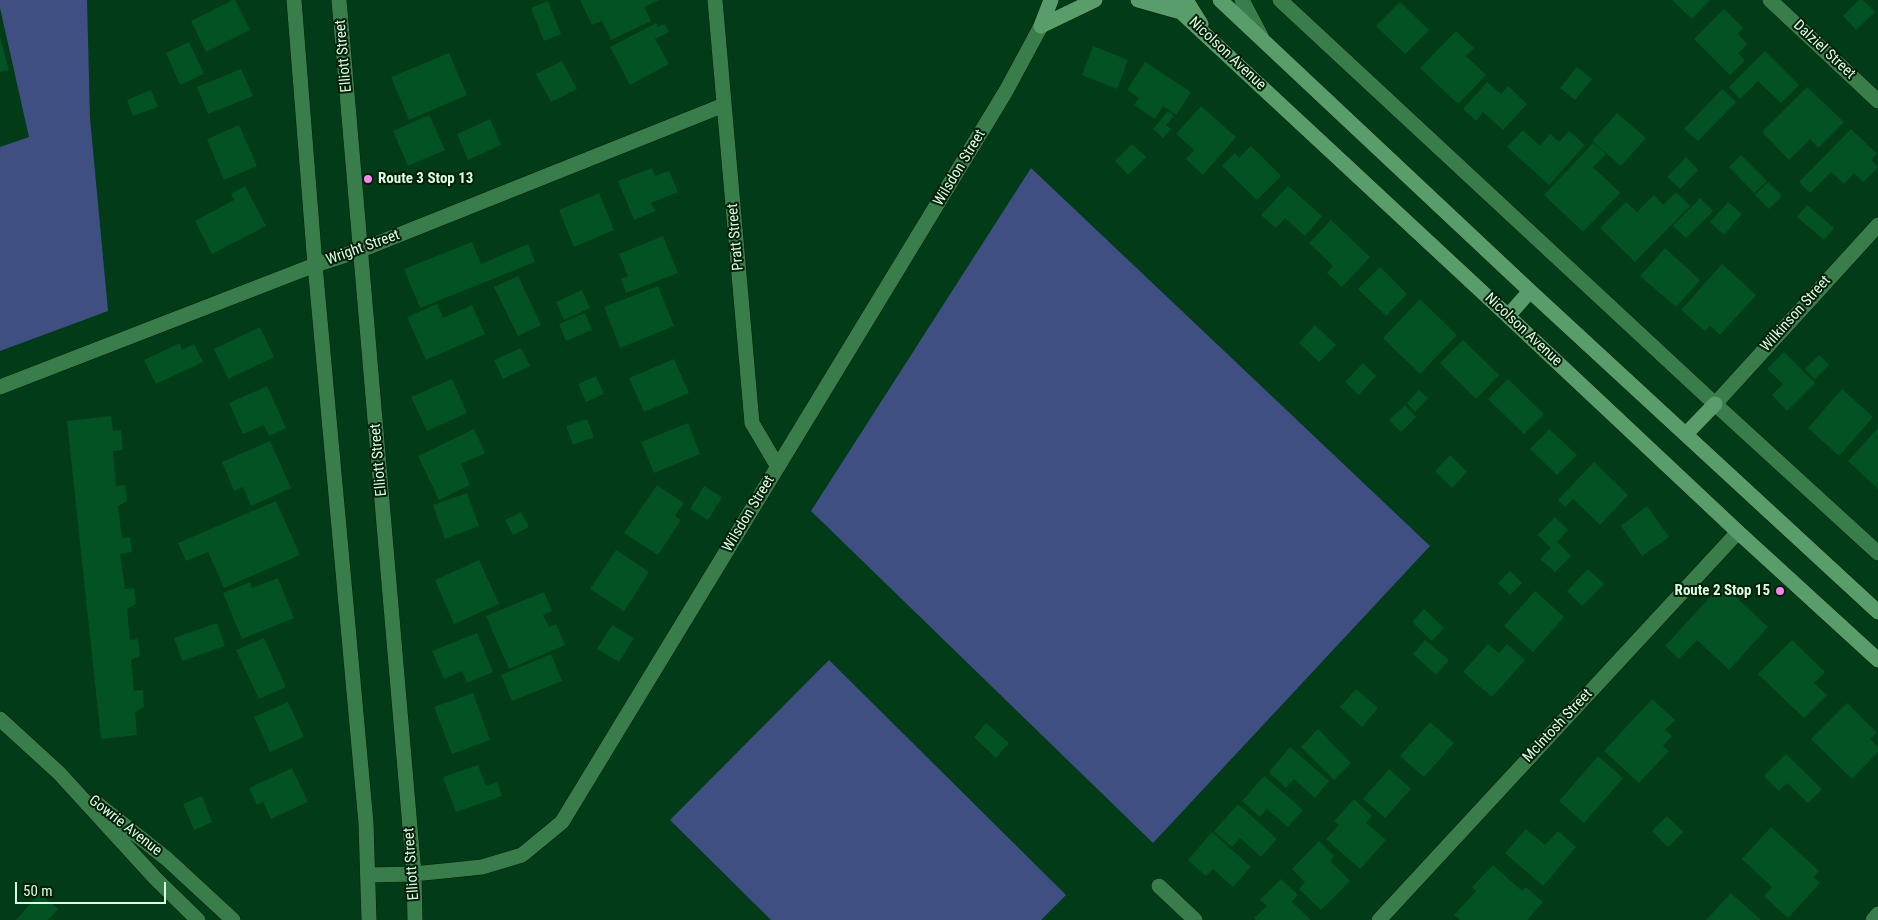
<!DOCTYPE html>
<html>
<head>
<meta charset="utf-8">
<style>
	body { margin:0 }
	#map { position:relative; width:1878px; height:920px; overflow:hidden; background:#013b18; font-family:"Roboto Condensed",sans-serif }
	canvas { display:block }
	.scale { position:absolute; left:15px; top:882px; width:151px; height:22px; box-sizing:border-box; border:2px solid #dcfee1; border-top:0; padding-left:6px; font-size:15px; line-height:18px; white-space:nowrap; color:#dcfee1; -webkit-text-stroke:4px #031f0a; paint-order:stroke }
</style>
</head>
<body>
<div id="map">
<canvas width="1878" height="920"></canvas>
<div class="scale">50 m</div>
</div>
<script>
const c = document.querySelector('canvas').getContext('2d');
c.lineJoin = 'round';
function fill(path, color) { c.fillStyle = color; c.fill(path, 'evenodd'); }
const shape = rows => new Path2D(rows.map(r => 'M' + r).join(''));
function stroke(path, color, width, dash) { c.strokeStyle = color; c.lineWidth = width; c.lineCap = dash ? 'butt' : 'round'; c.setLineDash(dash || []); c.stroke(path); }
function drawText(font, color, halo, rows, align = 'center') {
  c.font = font + ' "Roboto Condensed",sans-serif'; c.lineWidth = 4; c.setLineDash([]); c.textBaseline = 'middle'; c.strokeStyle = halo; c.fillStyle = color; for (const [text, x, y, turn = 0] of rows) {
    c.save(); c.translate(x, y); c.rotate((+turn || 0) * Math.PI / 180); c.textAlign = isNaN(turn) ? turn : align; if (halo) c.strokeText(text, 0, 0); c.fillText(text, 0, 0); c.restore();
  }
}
const green = shape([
	[0,0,87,0,90,118,108,311,0,351,0,147,29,137,0,8],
	[1031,168,1430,546,1153,843,811,511],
	[829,660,1066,895,1041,920,771,920,670,820]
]);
const building = shape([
	[233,0,235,0,250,30,206,52,191,21],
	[580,0,659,0,644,7,651,21,611,40,602,21,592,25],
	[1672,0,1710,0,1692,19],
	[1859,0,1863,0,1875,12,1856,30,1843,16],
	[548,1,561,34,544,41,531,8],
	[1400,2,1429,30,1405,54,1376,26],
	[1724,9,1743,28,1738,34,1747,44,1738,54,1745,60,1730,75,1694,39],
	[656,23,658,27,665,24,669,32,655,39,669,64,630,85,610,47],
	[1456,31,1474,48,1466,56,1486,75,1458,104,1420,68],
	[0,37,9,70,0,72],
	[189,42,204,74,180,85,166,53],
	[1093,46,1128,60,1117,89,1082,75],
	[1765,51,1799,85,1781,103,1758,81,1740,99,1729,87],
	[449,53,467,95,409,120,391,77],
	[562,61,577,89,551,102,536,74],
	[1145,62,1191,92,1176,115,1163,106,1155,119,1134,105,1139,98,1127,90],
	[1577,67,1592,79,1575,100,1560,88],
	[241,69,253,96,208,114,197,87],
	[1487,82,1501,94,1508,86,1527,104,1503,130,1483,112,1476,121,1463,109],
	[1807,87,1844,122,1818,148,1810,139,1789,160,1762,132],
	[1722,89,1736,102,1698,141,1684,129],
	[151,90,158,107,133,116,127,100],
	[1201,106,1236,137,1203,175,1186,159,1194,150,1176,134],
	[1168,111,1174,116,1166,125,1171,129,1163,138,1153,129],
	[1617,113,1646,138,1621,166,1592,141],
	[429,115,445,150,408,166,393,131],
	[490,119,501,145,468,160,457,134],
	[239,125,257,166,224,180,207,139],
	[1851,129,1877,154,1871,160,1878,167,1863,182,1854,173,1844,184,1831,172,1810,193,1799,182],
	[1523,130,1540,146,1550,134,1559,142,1569,131,1585,145,1549,185,1507,147],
	[1593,143,1606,154,1593,167,1620,193,1583,232,1544,195],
	[1132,144,1146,157,1128,175,1115,161],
	[1251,146,1281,176,1257,200,1222,166,1235,153,1239,158],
	[1741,155,1767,181,1754,193,1729,167],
	[1686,157,1698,170,1680,189,1667,177],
	[652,168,655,176,669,171,678,192,651,203,655,211,634,220,618,181],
	[1768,182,1782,196,1769,209,1755,195],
	[245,186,266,226,212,254,195,221,234,200,231,194],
	[1288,186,1322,216,1305,236,1285,218,1276,228,1261,215],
	[1676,192,1690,206,1635,262,1600,228,1626,202,1637,212,1654,195,1663,205],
	[599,193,614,230,574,247,559,210],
	[1700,198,1713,211,1686,238,1673,226],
	[1728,202,1742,214,1724,235,1710,222],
	[1807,205,1834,228,1824,240,1797,217],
	[1331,220,1370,257,1342,287,1327,273,1333,266,1309,243],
	[663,236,678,273,626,293,621,279,628,276,619,254],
	[472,242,481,264,528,244,535,262,420,308,404,269],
	[1665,248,1700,280,1676,307,1640,276],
	[1722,264,1756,295,1720,335,1710,326,1705,331,1681,310],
	[1380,267,1407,294,1386,316,1358,289],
	[518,276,541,325,518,336,494,287],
	[658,286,674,326,620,348,604,307],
	[582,290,590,308,564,320,556,302],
	[1420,299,1457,335,1420,374,1383,338],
	[437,304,443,318,472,305,485,334,426,360,407,317],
	[585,313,592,330,566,341,559,324],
	[1315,325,1336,345,1319,362,1299,343],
	[260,327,274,357,228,379,214,349],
	[1463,340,1499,375,1476,399,1440,363],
	[180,343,182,350,194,344,203,362,156,384,144,360],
	[521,348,530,366,503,379,494,360],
	[1784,352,1815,383,1787,411,1772,395,1783,384,1767,369],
	[1819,355,1829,365,1815,379,1805,369],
	[674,359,689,393,644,412,629,378],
	[1363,363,1376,376,1359,395,1345,382],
	[596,376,604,394,586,402,578,384],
	[452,379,467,413,427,431,411,397],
	[1508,379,1544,414,1524,434,1488,399],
	[267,386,286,428,269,436,264,425,243,434,229,403],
	[1842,389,1873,417,1839,456,1808,428],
	[1419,390,1428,398,1415,412,1407,403],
	[1405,405,1416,417,1401,432,1389,420],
	[111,416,113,431,121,430,123,450,113,451,116,486,125,485,127,501,118,506,122,538,130,537,132,552,120,554,125,589,134,588,136,604,127,609,130,640,138,639,140,656,131,660,134,691,143,690,144,707,135,712,137,735,101,739,67,421],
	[587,419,594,437,573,445,566,426],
	[688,423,700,454,654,473,641,442],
	[1878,428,1878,489,1848,461],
	[474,429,485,453,461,464,470,485,439,500,418,456],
	[1549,429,1577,455,1557,475,1530,449],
	[270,441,291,488,251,506,243,487,234,491,222,462],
	[1450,455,1467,472,1452,488,1435,471],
	[1594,462,1628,495,1600,525,1573,499,1565,507,1558,500],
	[657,485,684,503,675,516,681,520,658,555,624,533],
	[704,486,722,497,708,520,690,509],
	[467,493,479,526,445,539,433,505],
	[276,501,300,555,224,588,208,552,186,561,178,543],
	[1647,506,1669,537,1642,556,1621,526],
	[521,512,529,527,513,535,505,520],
	[1555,517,1568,530,1557,542,1571,556,1555,572,1540,559,1551,548,1538,535],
	[616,550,649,572,624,611,590,589],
	[479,560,499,604,454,624,435,580],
	[1588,569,1604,584,1582,606,1567,591],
	[1510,571,1522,583,1510,595,1498,583],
	[278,578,294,618,242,639,223,593,250,582,252,588],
	[1722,584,1768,627,1729,670,1697,640,1679,659,1665,646],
	[1535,591,1564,617,1533,652,1504,626],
	[544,592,552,611,543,615,549,627,556,624,565,645,509,669,486,616],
	[1424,609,1444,628,1432,641,1412,622],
	[217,623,225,646,182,661,174,638],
	[612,625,634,638,619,662,597,649],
	[477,633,493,672,467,683,462,671,444,679,432,651],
	[264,638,286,687,259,699,236,650],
	[1425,640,1449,660,1436,675,1413,654],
	[1792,640,1825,672,1814,683,1827,695,1804,718,1758,674],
	[1488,644,1499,653,1507,644,1525,660,1492,697,1463,672],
	[551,654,562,681,512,701,501,675],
	[1356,689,1378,708,1362,727,1340,707],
	[473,693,490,740,452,754,434,707],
	[1652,699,1675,720,1665,730,1672,736,1663,746,1669,751,1639,783,1604,751],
	[288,702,304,737,270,752,254,717],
	[1847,703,1877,733,1870,739,1878,747,1878,752,1852,779,1811,739],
	[1430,722,1454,743,1424,777,1400,756],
	[986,723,1009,743,996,758,974,737],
	[1318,729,1351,763,1334,780,1301,747],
	[1290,747,1329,781,1315,798,1294,779,1286,788,1269,772],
	[1786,754,1822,789,1808,803,1787,783,1779,791,1764,776],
	[1598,756,1623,778,1584,823,1559,801],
	[478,765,486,786,497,782,502,796,456,812,443,777],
	[292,768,308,802,271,819,263,802,257,805,249,788],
	[1389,769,1411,789,1385,818,1363,799],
	[1264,776,1303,810,1288,827,1267,809,1260,817,1242,801],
	[202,796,212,822,194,830,183,804],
	[1354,799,1372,816,1366,823,1386,840,1360,869,1326,839,1339,825,1334,821],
	[1238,804,1277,839,1261,857,1240,838,1232,847,1214,831],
	[1667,816,1683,832,1668,847,1652,831],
	[1771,827,1819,871,1813,877,1820,883,1788,918,1764,896,1772,887,1742,859],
	[1526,829,1545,845,1558,831,1576,847,1543,886,1505,853],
	[1212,832,1251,867,1233,887,1213,869,1206,876,1188,860],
	[1319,841,1334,856,1330,861,1350,881,1321,910,1299,889,1305,882,1292,869],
	[1493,865,1522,891,1526,887,1543,902,1527,920,1460,920,1454,915,1476,891,1472,887],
	[1281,879,1298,895,1292,902,1311,920,1256,920,1254,918,1267,906,1260,900],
	[40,893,58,909,48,920,16,920],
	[1731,893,1761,920,1706,920]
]);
const minor = shape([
	[294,0,315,265,366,823,369,920],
	[339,0,414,874,415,920],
	[715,0,752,423,778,467],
	[1242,0,1261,36],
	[1280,0,1715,404,1878,553],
	[1770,0,1878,101],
	[0,387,315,265,361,250,724,105],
	[1715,404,1878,225],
	[0,719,59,773,155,878,198,920],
	[95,802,167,859,233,920],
	[368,875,414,874,482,867,522,855,562,822,1006,91,1041,26],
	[1159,886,1195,920],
	[1379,920,1738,532],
	[1873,920,1878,914]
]);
const major = shape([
	[1138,0,1177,11],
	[1168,0,1508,316,1738,532,1878,660],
	[1186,0,1201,24],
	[1220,0,1530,291,1878,612],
	[1041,26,1095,0],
	[1041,26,1051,0],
	[1508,316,1530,291],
	[1686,434,1715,404]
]);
const markers = [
	[368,179,5,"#f688ed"],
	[1780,591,5,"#f688ed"]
];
const streetNames = [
	["Dalziel Street",1824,50,43],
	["Nicolson Avenue",1227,54,43],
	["Elliott Street",344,56,-95],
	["Wilsdon Street",960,168,-59],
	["Pratt Street",736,237,-95],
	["Wright Street",363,248,-20],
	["Wilkinson Street",1796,314,-48],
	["Nicolson Avenue",1523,330,43],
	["Elliott Street",379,460,-95],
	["Wilsdon Street",749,514,-59],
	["McIntosh Street",1558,726,-47],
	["Gowrie Avenue",125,826,38],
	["Elliott Street",412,864,-94]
];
const poiNames = [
	["Route 3 Stop 13",378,179],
	["Route 2 Stop 15",1770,591,"right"]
];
fill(green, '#404f82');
fill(building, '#025223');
stroke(minor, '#002007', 16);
stroke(major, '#002007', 16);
stroke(minor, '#397d4b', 15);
stroke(major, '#599d6a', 15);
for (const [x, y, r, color] of markers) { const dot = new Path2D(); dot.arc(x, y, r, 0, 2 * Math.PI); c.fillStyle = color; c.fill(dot); stroke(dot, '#031f0a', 2); }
drawText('15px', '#dcfee1', '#031f0a', streetNames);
drawText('bold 15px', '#dcfee1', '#031f0a', poiNames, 'left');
</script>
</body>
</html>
